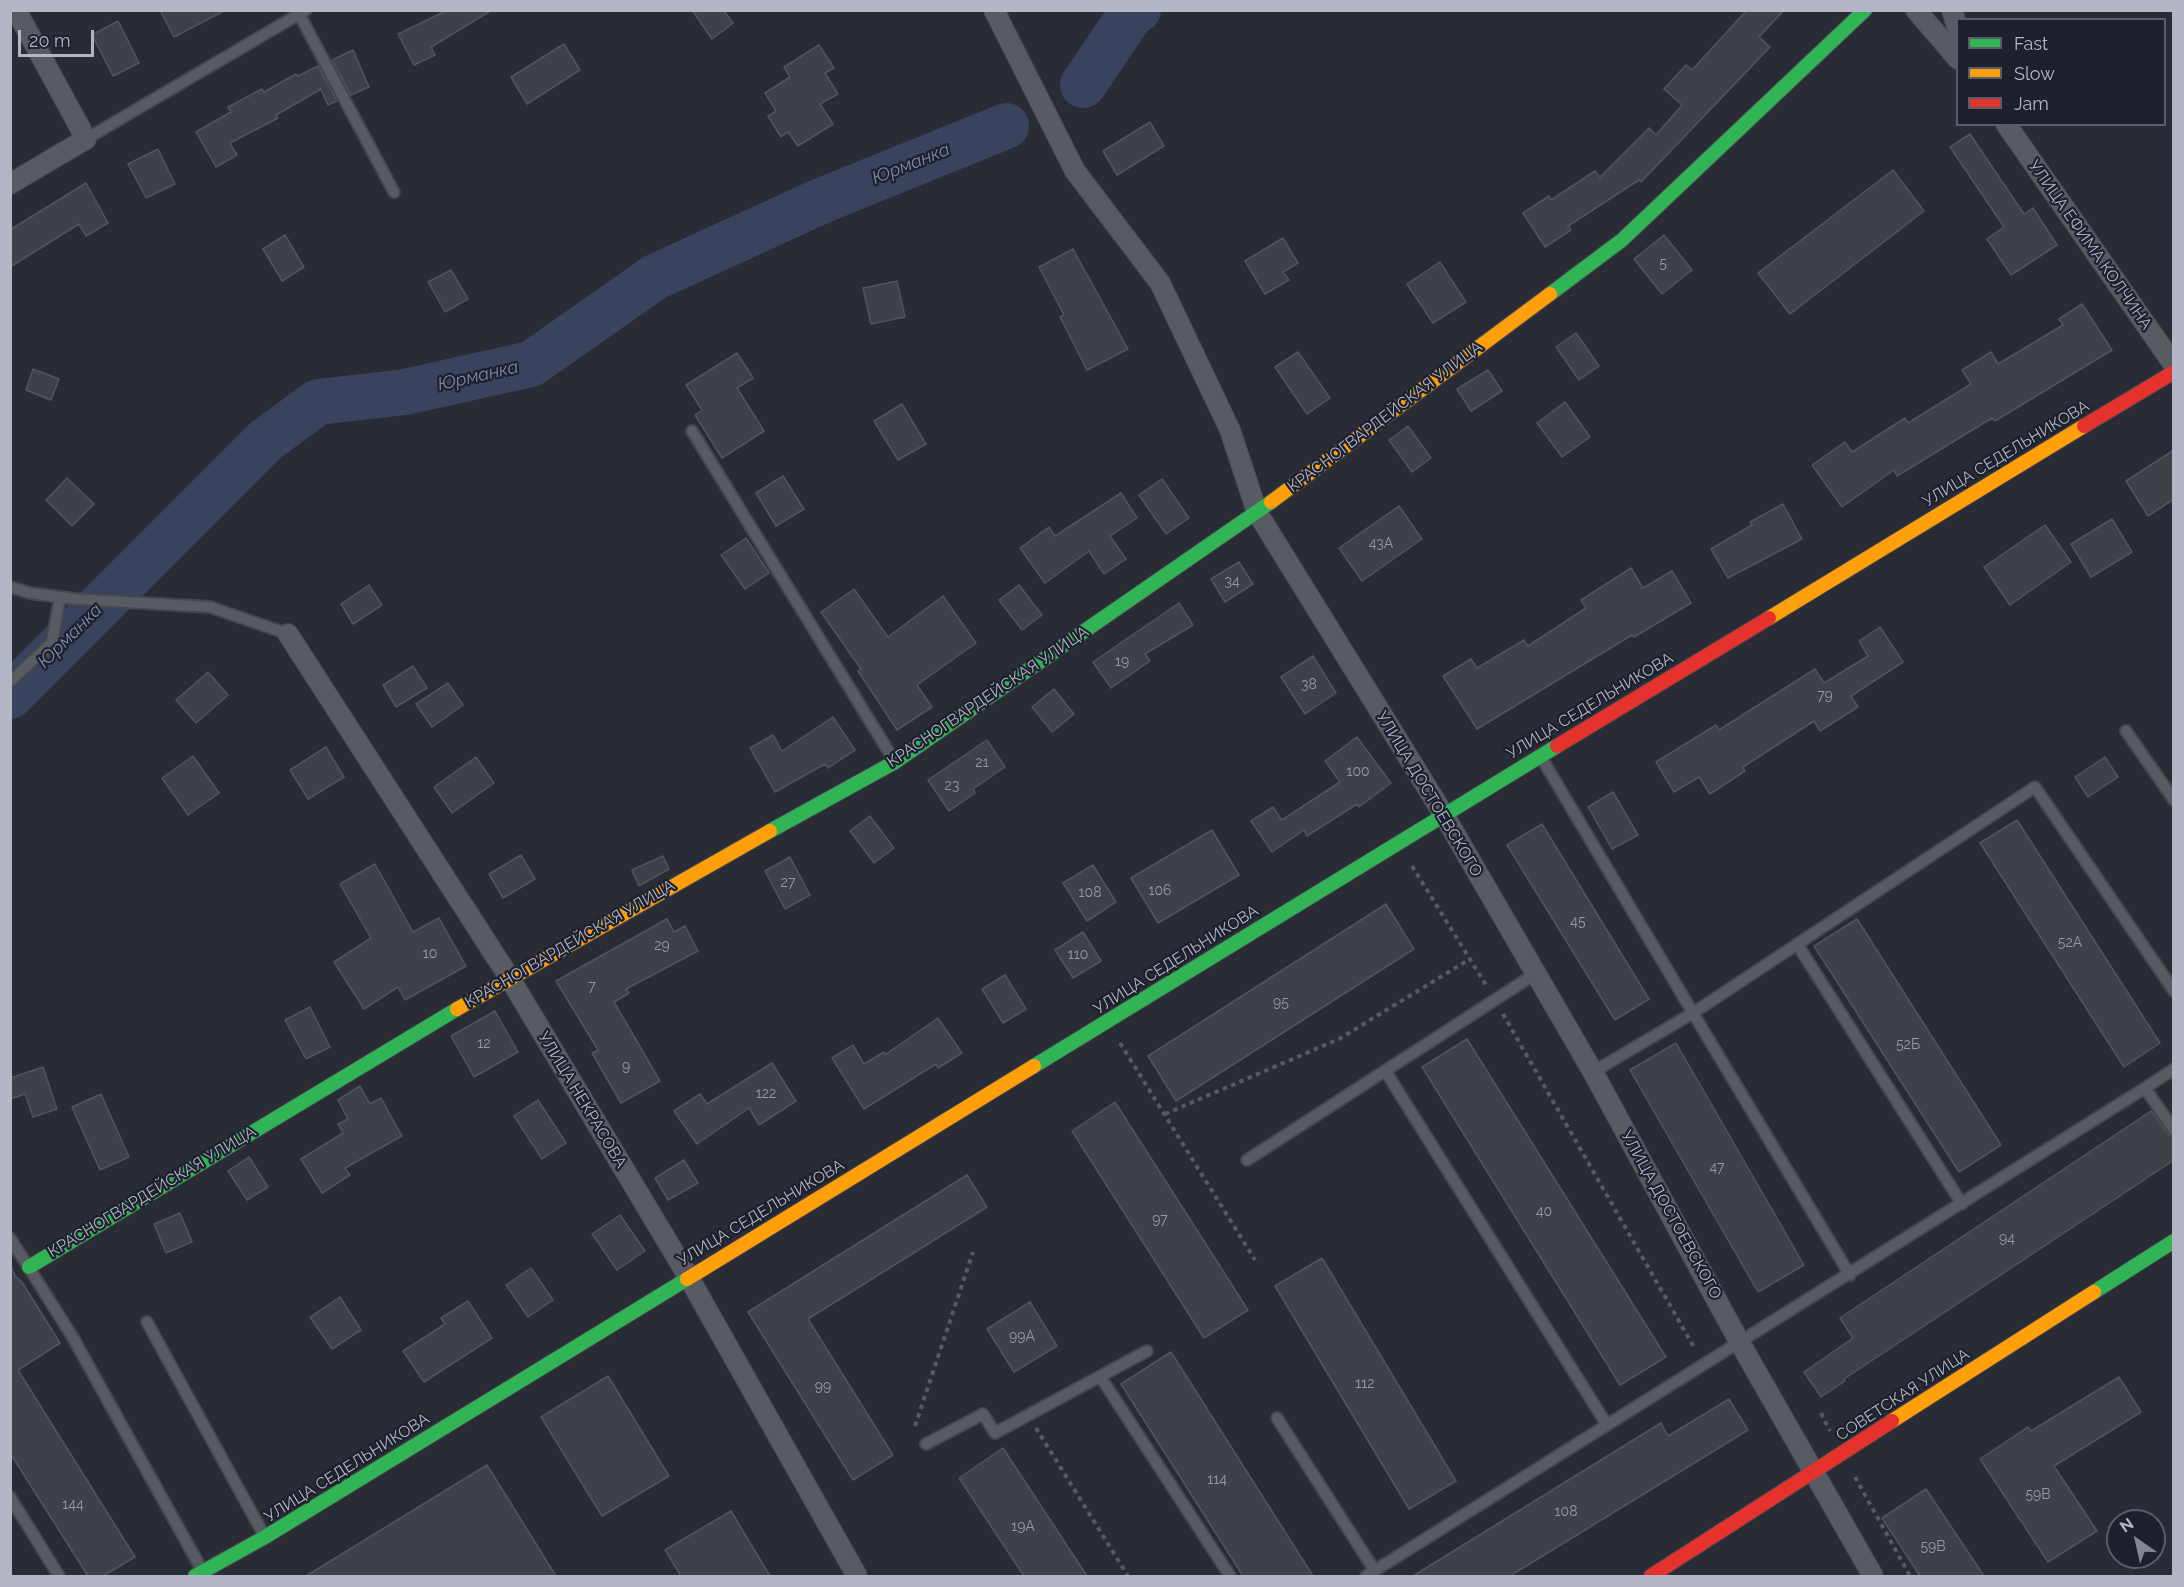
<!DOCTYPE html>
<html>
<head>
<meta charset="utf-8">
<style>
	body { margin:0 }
	#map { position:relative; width:2184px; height:1587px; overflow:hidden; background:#2a2c35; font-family:Raleway,sans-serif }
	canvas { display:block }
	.frame { position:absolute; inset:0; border:12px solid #b3b7c5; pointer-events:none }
	.legend { position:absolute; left:1956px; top:18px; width:210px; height:108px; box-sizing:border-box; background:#1d212e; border:2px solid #595d6a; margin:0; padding:8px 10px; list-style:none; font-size:18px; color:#b3b7c5 }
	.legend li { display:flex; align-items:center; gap:12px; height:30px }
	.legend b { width:30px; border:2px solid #595d6a }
	.north { position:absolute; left:2106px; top:1509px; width:60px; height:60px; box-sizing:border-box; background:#1d212e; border:2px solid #595d6a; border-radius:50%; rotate:326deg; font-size:16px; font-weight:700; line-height:24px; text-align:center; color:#b3b7c5 }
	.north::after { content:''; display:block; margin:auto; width:21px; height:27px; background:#838693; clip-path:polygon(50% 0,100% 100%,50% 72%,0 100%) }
	.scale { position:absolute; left:18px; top:30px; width:76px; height:27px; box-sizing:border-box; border:3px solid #b3b7c5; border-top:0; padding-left:8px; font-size:18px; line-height:21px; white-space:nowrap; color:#b3b7c5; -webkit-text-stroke:4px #1d212e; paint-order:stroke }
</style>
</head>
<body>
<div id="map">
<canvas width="2184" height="1587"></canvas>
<div class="frame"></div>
<ul class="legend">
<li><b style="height:8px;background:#30b455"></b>Fast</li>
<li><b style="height:8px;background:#ff9f0a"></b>Slow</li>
<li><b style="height:8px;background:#e5322d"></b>Jam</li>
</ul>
<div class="north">N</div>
<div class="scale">20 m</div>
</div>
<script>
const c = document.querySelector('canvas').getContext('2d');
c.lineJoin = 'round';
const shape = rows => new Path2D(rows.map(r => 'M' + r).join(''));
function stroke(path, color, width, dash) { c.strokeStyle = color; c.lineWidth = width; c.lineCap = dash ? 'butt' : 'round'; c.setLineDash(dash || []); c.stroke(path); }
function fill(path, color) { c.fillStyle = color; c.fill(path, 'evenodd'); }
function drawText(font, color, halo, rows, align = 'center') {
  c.font = font + ' Raleway,sans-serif'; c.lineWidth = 4.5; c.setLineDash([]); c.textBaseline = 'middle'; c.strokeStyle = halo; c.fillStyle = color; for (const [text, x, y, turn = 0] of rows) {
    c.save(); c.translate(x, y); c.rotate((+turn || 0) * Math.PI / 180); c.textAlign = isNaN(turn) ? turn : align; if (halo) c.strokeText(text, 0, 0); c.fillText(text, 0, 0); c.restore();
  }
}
const river = shape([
	[1083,85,1131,14,1138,10],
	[10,696,266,440,318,402,405,392,531,364,655,277,821,201,1006,126]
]);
const building = shape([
	[160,10,226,10,174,37,160,10],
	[448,10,492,10,431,47,435,55,414,65,398,34,448,10],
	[692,10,723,10,733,23,712,39,692,10],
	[1747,10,1784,10,1759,37,1770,47,1641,182,1639,180,1568,226,1571,230,1545,247,1523,213,1549,196,1551,200,1595,171,1600,177,1649,128,1656,135,1682,105,1664,89,1686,65,1692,70,1747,10],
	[118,21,139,63,113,76,92,35,118,21],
	[564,44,580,70,527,104,511,77,564,44],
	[819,45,834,68,825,73,838,94,820,104,833,124,798,146,788,132,781,137,768,116,776,111,765,93,790,77,784,67,819,45],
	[353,50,369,87,351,95,332,60,353,50],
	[318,66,337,101,328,105,321,89,276,115,278,118,230,143,237,155,216,167,196,132,231,112,228,107,262,89,264,92,296,74,298,76,318,66],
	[1150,122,1164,146,1117,175,1103,151,1150,122],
	[1970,134,2024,214,2033,208,2057,245,2011,275,1987,239,2004,227,1950,147,1970,134],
	[158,149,175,184,146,198,128,164,158,149],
	[1893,170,1924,211,1790,314,1758,273,1893,170],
	[86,183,108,223,86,236,79,224,10,267,10,230,86,183],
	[285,235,304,267,282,281,263,249,285,235],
	[1664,235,1692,270,1662,294,1634,259,1664,235],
	[1283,238,1298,263,1283,272,1289,280,1265,294,1245,261,1283,238],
	[1073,249,1128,349,1087,370,1060,317,1064,315,1039,267,1073,249],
	[1440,262,1466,302,1433,323,1407,284,1440,262],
	[451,270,468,299,445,312,428,282,451,270],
	[897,281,905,317,871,324,863,288,897,281],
	[2082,304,2112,350,1995,421,1992,418,1897,476,1894,470,1842,507,1812,465,1845,442,1852,452,1905,418,1908,423,1971,384,1962,370,1991,352,1998,364,2063,325,2059,319,2082,304],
	[1576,333,1599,366,1579,380,1556,347,1576,333],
	[1298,352,1330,398,1307,414,1275,367,1298,352],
	[737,353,753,378,737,388,764,431,722,458,695,415,702,410,686,385,737,353],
	[33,369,59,379,51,400,26,390,33,369],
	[1488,370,1502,391,1471,411,1457,389,1488,370],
	[1565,402,1590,437,1562,457,1537,423,1565,402],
	[902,404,926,444,898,460,874,421,902,404],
	[1408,426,1431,458,1412,472,1389,440,1408,426],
	[2174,450,2174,499,2148,516,2126,481,2174,450],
	[783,476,804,509,776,526,756,493,783,476],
	[67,478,94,504,72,526,46,500,67,478],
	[1162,479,1189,518,1166,534,1139,495,1162,479],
	[1121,493,1137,518,1110,536,1126,559,1104,574,1089,551,1045,583,1020,548,1049,527,1055,536,1121,493],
	[1783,504,1802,539,1728,578,1711,549,1752,525,1750,522,1783,504],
	[1399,506,1422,539,1362,581,1339,548,1399,506],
	[2112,519,2132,552,2091,577,2071,544,2112,519],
	[2045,525,2071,562,2010,605,1984,567,2045,525],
	[746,538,769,573,745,589,721,555,746,538],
	[1239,562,1253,584,1225,602,1211,579,1239,562],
	[1631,568,1643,588,1672,571,1691,603,1634,637,1632,635,1477,729,1443,676,1471,659,1477,668,1524,640,1528,646,1586,608,1581,600,1631,568],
	[369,585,382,605,353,624,341,604,369,585],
	[1019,585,1042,615,1022,630,999,600,1019,585],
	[854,589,888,637,943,596,976,643,917,685,932,707,897,730,858,671,861,669,821,612,854,589],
	[1179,603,1193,625,1145,654,1150,661,1111,688,1093,662,1179,603],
	[1880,627,1903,662,1851,696,1858,707,1820,731,1814,721,1743,767,1745,771,1710,794,1699,777,1674,792,1656,762,1716,725,1719,730,1815,669,1824,683,1868,656,1859,641,1880,627],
	[1313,656,1336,693,1305,714,1281,677,1313,656],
	[413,666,427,688,396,707,383,685,413,666],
	[208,672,228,695,196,723,176,700,208,672],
	[448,683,463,705,432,727,416,704,448,683],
	[1054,689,1074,714,1052,732,1032,707,1054,689],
	[833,717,855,750,828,768,825,764,775,792,750,748,773,735,782,751,833,717],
	[1357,737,1391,783,1359,807,1357,804,1307,836,1304,830,1272,852,1251,821,1273,807,1282,820,1340,782,1325,761,1357,737],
	[987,740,1005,767,973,789,975,793,949,811,928,780,987,740],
	[326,747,344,777,308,799,290,770,326,747],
	[193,756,219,793,188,815,162,778,193,756],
	[476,757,494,783,452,813,434,787,476,757],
	[2105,757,2118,777,2088,797,2075,777,2105,757],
	[1613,792,1638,835,1612,849,1588,807,1613,792],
	[870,816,894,848,874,863,850,831,870,816],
	[2017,820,2160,1043,2124,1067,1980,843,2017,820],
	[1542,824,1649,999,1615,1020,1507,845,1542,824],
	[1212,830,1239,875,1158,923,1131,878,1212,830],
	[521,855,535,879,503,898,489,874,521,855],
	[663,856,669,869,639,886,632,870,663,856],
	[790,857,810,895,785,909,765,871,790,857],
	[375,864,413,932,439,918,466,966,405,1000,398,987,364,1009,334,962,371,938,340,884,375,864],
	[1093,865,1116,902,1087,921,1063,883,1093,865],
	[1386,904,1414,949,1176,1101,1148,1056,1386,904],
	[667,919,674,932,685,926,698,951,626,989,629,993,614,1002,660,1081,621,1103,592,1053,598,1050,556,981,667,919],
	[1857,919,2001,1145,1959,1172,1814,946,1857,919],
	[1083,932,1101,961,1073,978,1055,950,1083,932],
	[1005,975,1026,1009,1003,1023,982,989,1005,975],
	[310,1007,330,1047,306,1059,285,1020,310,1007],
	[495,1011,518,1052,474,1077,451,1036,495,1011],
	[938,1018,962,1053,938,1068,936,1064,864,1109,832,1058,853,1045,864,1064,884,1052,886,1054,938,1018],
	[1467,1039,1666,1357,1620,1385,1422,1067,1467,1039],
	[1676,1043,1804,1265,1758,1292,1630,1070,1676,1043],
	[772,1063,796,1101,759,1125,749,1108,697,1144,674,1111,700,1094,707,1104,772,1063],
	[43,1067,57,1109,33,1117,25,1094,10,1099,10,1078,43,1067],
	[360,1086,370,1104,381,1098,402,1136,345,1168,350,1175,322,1193,301,1159,343,1133,338,1124,348,1119,338,1100,360,1086],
	[101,1094,129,1157,100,1170,72,1107,101,1094],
	[538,1100,566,1143,542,1159,514,1116,538,1100],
	[1115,1102,1248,1310,1204,1338,1072,1131,1115,1102],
	[2151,1111,2168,1134,2174,1137,2174,1160,1844,1379,1845,1381,1821,1397,1804,1372,1853,1338,1840,1318,2151,1111],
	[249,1157,268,1187,247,1200,228,1171,249,1157],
	[684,1160,698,1183,668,1200,655,1178,684,1160],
	[967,1175,987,1207,808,1319,893,1455,853,1480,748,1312,967,1175],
	[180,1213,192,1242,166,1253,154,1224,180,1213],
	[620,1215,645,1251,617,1270,592,1234,620,1215],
	[1322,1258,1456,1481,1409,1509,1275,1286,1322,1258],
	[10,1263,15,1276,22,1282,60,1343,18,1370,135,1557,103,1576,88,1576,10,1453,10,1263],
	[531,1268,553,1300,528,1317,506,1285,531,1268],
	[340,1297,361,1330,332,1349,310,1317,340,1297],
	[468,1301,492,1338,424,1382,403,1351,445,1324,441,1318,468,1301],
	[1030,1302,1057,1346,1014,1372,987,1329,1030,1302],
	[1171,1352,1313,1576,1243,1576,1121,1384,1171,1352],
	[608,1376,669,1476,602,1516,541,1417,608,1376],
	[2119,1377,2141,1412,2054,1466,2097,1531,2048,1562,1980,1459,2028,1427,2031,1431,2119,1377],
	[1729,1399,1748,1430,1510,1576,1413,1576,1661,1423,1668,1436,1729,1399],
	[1003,1448,1087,1576,1024,1576,959,1478,1003,1448],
	[487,1465,556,1576,306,1576,487,1465],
	[1926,1489,1984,1576,1920,1576,1882,1518,1926,1489],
	[731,1511,770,1576,681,1576,665,1550,731,1511]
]);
const path = shape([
	[1412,866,1486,985],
	[1503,1014,1695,1349],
	[1120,1043,1255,1260],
	[1165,1114,1339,1039,1470,959],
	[1821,1413,1830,1431],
	[915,1426,973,1252],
	[1036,1428,1128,1576],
	[1855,1477,1910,1576]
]);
const lane = shape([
	[299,14,394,192],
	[86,139,306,10],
	[692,431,895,762],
	[10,587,30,593,75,599,210,607,288,634],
	[10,682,52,642,60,597],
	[2126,731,2174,800],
	[1541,757,1693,1013,2035,787,2174,991],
	[1797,944,1962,1204],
	[2174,1069,2145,1088,2174,1130],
	[1593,1072,1693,1013,1850,1275],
	[1247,1160,1535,974],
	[10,1238,72,1336,202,1570],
	[147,1322,265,1537],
	[1100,1376,1230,1576],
	[1277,1418,1375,1571],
	[1607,1425,2145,1088],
	[926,1444,983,1414,995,1433,1147,1351],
	[10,1497,59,1576],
	[1366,1576,1607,1425,1386,1072]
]);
const street = shape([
	[994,10,1075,171,1160,283,1230,430,1257,512,1444,815,1593,1072,1740,1343,1873,1576],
	[1916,10,1958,59],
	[1952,10,1958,30],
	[2006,124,2174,365],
	[10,184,86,139,16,10],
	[288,634,509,977,688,1276,857,1576]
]);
const fast = shape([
	[1550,294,1622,240,1865,10],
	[770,831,895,762,1271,502],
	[1034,1066,1557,746],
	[29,1267,457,1009],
	[2094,1292,2174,1241],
	[195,1576,265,1537,687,1279]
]);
const slow = shape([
	[1271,502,1550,294],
	[1769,618,2084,426],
	[457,1009,770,831],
	[687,1279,1034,1066],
	[1892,1421,2094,1292]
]);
const jam = shape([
	[2084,426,2174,372],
	[1557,746,1769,618],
	[1651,1576,1892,1421]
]);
const numberNames = [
	["5",1663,264],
	["43А",1381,544],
	["34",1232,582],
	["19",1122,662],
	["38",1309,685],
	["79",1825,696],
	["21",982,763],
	["100",1358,772],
	["23",952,786],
	["27",788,883],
	["106",1160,891],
	["108",1090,893],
	["45",1578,922],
	["52А",2070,943],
	["29",662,946],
	["10",430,954],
	["110",1078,955],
	["7",592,987],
	["95",1281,1003],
	["12",484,1044],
	["52Б",1908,1045],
	["9",626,1067],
	["122",766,1094],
	["47",1717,1168],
	["40",1544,1212],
	["97",1160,1220],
	["94",2007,1239],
	["99А",1022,1337],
	["112",1365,1384],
	["99",823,1387],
	["114",1217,1480],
	["59В",2038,1495],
	["144",73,1505],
	["108",1566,1512],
	["19А",1023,1527],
	["59В",1933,1547]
];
const streetNames = [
	["УЛИЦА ЕФИМА КОЛЧИНА",2090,245,55],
	["КРАСНОГВАРДЕЙСКАЯ УЛИЦА",1385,417,-37],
	["УЛИЦА СЕДЕЛЬНИКОВА",2006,454,-31],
	["КРАСНОГВАРДЕЙСКАЯ УЛИЦА",988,697,-34],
	["УЛИЦА СЕДЕЛЬНИКОВА",1590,706,-31],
	["УЛИЦА ДОСТОЕВСКОГО",1429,794,59],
	["КРАСНОГВАРДЕЙСКАЯ УЛИЦА",570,944,-30],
	["УЛИЦА СЕДЕЛЬНИКОВА",1176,960,-32],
	["УЛИЦА НЕКРАСОВА",582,1100,59],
	["КРАСНОГВАРДЕЙСКАЯ УЛИЦА",152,1192,-31],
	["УЛИЦА СЕДЕЛЬНИКОВА",761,1213,-31],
	["УЛИЦА ДОСТОЕВСКОГО",1671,1215,61],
	["СОВЕТСКАЯ УЛИЦА",1903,1395,-33],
	["УЛИЦА СЕДЕЛЬНИКОВА",347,1468,-32]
];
const waterNames = [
	["Юрманка",911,164,-22],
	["Юрманка",478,376,-13],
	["Юрманка",70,636,-45]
];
stroke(river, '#3a435d', 46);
fill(building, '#3f4149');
stroke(building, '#51545c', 1.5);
stroke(lane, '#46474e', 14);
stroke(street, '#46474e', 22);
stroke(fast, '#46474e', 16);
stroke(slow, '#46474e', 16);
stroke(jam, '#46474e', 16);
stroke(path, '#575a60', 4, [4.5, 4.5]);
stroke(lane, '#595b62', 10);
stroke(street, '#595b62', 20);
stroke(fast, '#30b455', 14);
stroke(slow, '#ff9f0a', 14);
stroke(jam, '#e5322d', 14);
drawText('14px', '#969aa6', null, numberNames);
drawText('16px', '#b3b7c5', '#1d212e', streetNames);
drawText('italic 18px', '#7e89aa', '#1d212e', waterNames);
</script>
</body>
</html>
